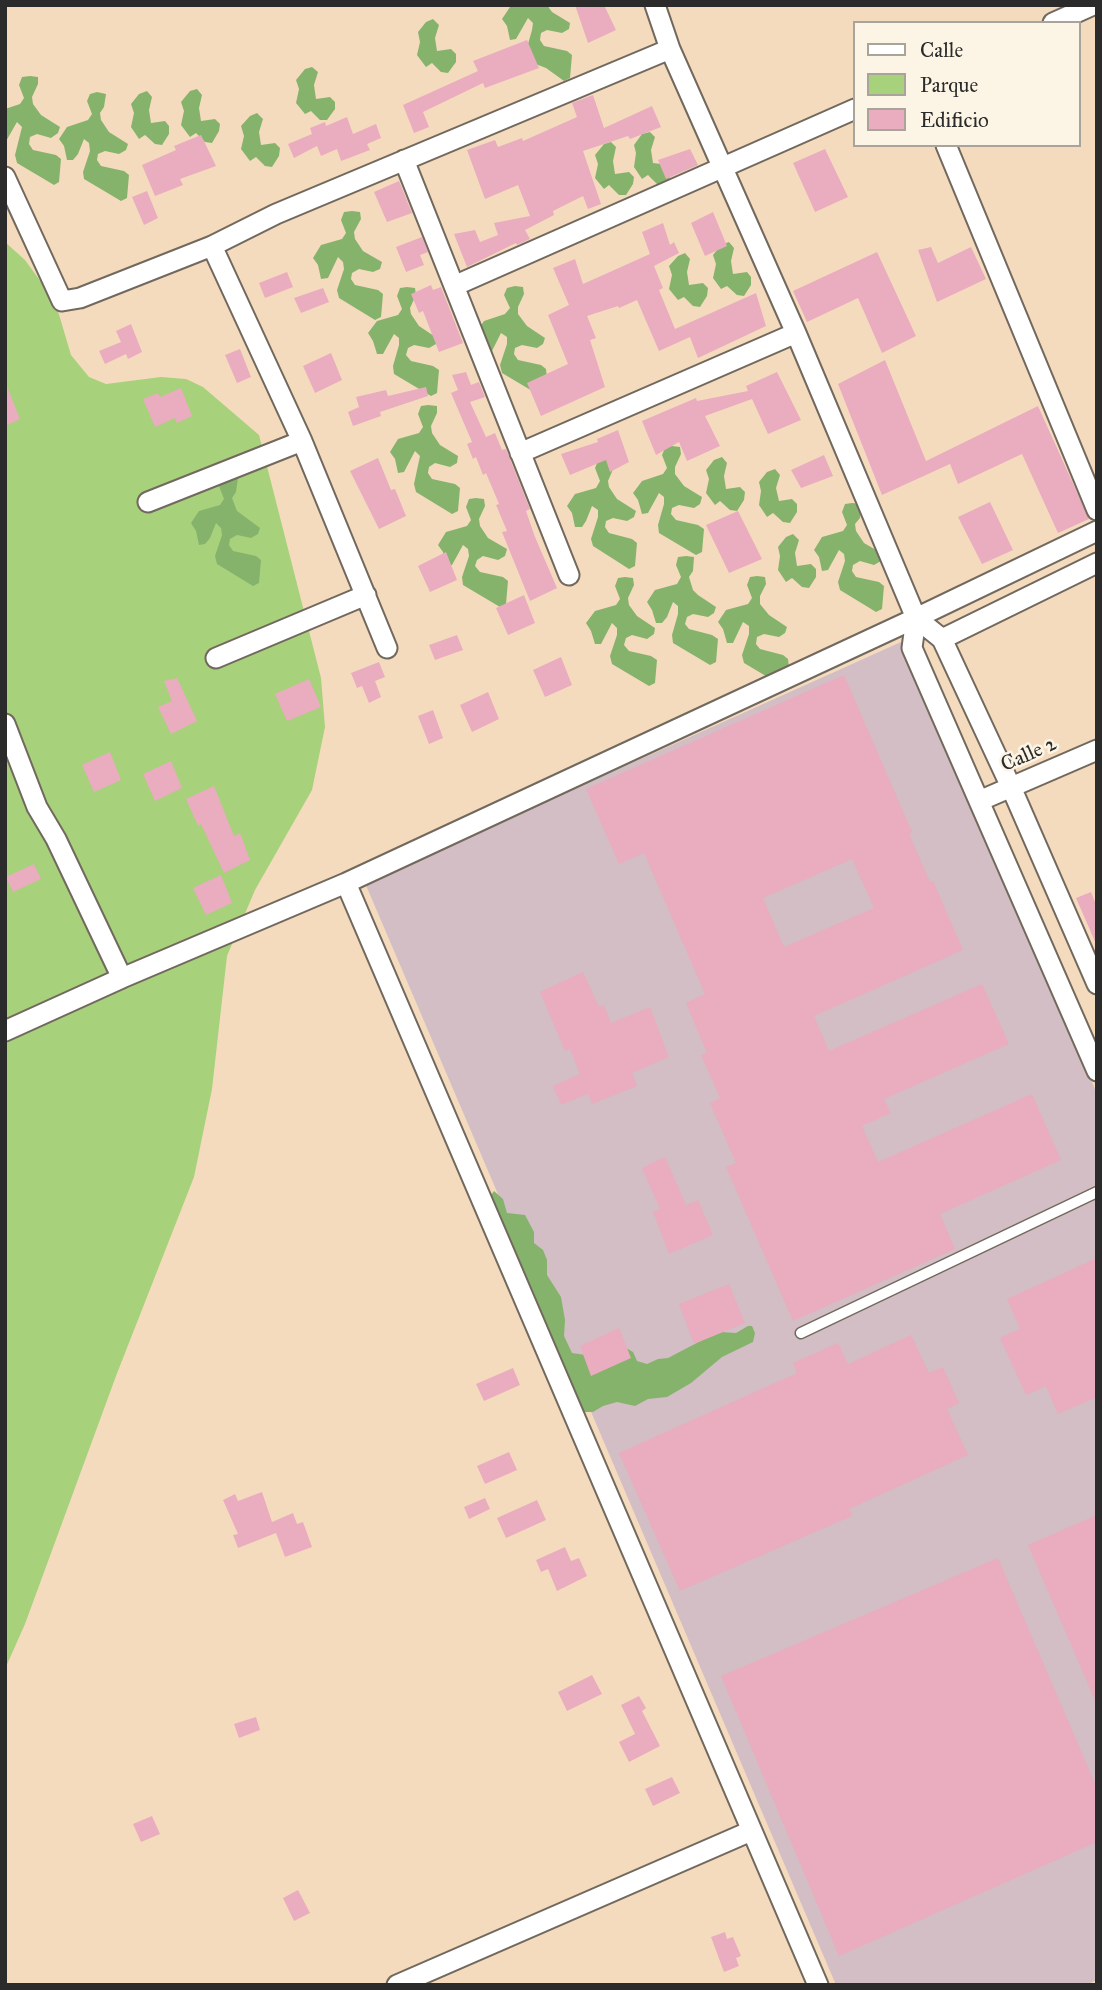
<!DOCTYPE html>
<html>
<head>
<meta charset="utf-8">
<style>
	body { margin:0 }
	#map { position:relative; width:1102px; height:1990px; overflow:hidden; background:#f5dbbe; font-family:"IM FELL Great Primer",serif }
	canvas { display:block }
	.frame { position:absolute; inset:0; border:7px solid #2b2b2b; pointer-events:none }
	.legend { position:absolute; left:853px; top:21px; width:228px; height:126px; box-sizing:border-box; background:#fcf5e5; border:2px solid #a8a49b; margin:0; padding:9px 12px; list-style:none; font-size:21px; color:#2b2b2b }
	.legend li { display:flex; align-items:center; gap:14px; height:35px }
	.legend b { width:35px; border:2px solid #a8a49b }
</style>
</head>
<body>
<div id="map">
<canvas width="1102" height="1990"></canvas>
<div class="frame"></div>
<ul class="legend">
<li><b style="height:9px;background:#fff"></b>Calle</li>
<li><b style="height:19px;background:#a8d17c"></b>Parque</li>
<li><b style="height:19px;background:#eaacbf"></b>Edificio</li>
</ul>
</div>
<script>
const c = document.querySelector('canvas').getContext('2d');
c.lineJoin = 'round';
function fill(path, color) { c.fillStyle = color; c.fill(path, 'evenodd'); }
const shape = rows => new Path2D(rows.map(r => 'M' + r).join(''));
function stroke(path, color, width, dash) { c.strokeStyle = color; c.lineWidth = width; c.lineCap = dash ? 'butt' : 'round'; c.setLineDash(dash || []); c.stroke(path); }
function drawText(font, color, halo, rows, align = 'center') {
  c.font = font + ' "IM FELL Great Primer",serif'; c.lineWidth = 5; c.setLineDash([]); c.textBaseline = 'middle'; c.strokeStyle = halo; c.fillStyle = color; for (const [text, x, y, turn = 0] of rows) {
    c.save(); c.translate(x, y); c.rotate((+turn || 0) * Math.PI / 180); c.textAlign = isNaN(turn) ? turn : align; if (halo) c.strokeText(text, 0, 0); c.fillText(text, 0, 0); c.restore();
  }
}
const industrial = shape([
	[901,642,1097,1094,1097,1980,1086,1985,836,1985,365,883]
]);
const green = shape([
	[5,242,25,260,55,301,71,355,89,377,106,384,161,377,186,379,203,387,259,435,321,678,325,727,312,790,255,890,227,956,212,1089,194,1177,116,1376,25,1624,5,1669]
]);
const forest = shape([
	[516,5,547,5,552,12,570,23,569,29,562,33,547,30,541,33,540,40,544,46,567,51,572,55,570,78,564,81,546,68,533,63,526,51,532,30,533,23,528,18,516,39,510,40,507,26,502,19,510,7],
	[433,19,439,25,435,38,437,51,451,49,456,54,456,62,448,73,441,72,432,63,426,67,417,55,420,42,418,32,426,22],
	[312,67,318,72,314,85,316,99,330,97,335,102,335,109,327,120,320,120,311,111,305,114,296,103,299,89,296,80,305,69],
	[30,76,38,77,38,84,32,97,33,104,41,115,60,127,58,133,51,138,37,134,30,137,29,144,33,150,56,155,61,159,59,182,54,185,17,163,15,155,22,127,17,122,5,143,5,109,20,104,24,98,19,85,22,77],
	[197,89,202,95,199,108,201,121,215,119,220,124,219,131,212,143,205,142,196,133,190,137,181,125,184,111,181,102,190,91],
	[147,91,152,97,149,110,151,123,165,121,169,126,169,134,162,145,155,144,145,135,139,139,131,127,134,113,131,104,139,94],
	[97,92,106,94,104,107,100,113,101,120,109,132,128,144,126,150,119,154,105,151,98,154,97,160,101,166,124,171,129,175,127,198,121,201,84,179,83,172,90,151,89,143,84,139,78,154,73,160,67,160,64,146,59,139,67,127,88,120,92,114,87,101,90,94],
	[257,113,263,119,259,132,261,145,275,143,280,148,279,156,272,167,265,166,256,157,250,161,241,149,244,136,241,126,250,116],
	[650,132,655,137,651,150,653,163,661,164,672,174,665,185,658,185,648,175,642,179,634,167,636,153,634,145,642,134],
	[611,142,616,147,613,161,615,174,629,172,634,177,633,184,626,195,619,195,609,185,604,189,595,178,598,164,595,155,604,144],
	[352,211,360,212,361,219,354,232,355,239,363,251,382,262,380,269,373,272,359,269,352,273,351,279,355,285,378,290,383,294,381,317,375,320,339,298,337,290,344,269,343,262,338,257,328,278,321,279,318,265,313,258,321,245,342,239,346,233,341,220,344,212],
	[729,242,734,248,731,261,733,274,747,272,751,277,751,285,744,296,737,295,727,286,721,289,713,278,716,264,713,255,721,245],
	[685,253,690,259,687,272,689,285,703,283,708,288,707,296,700,307,693,306,684,297,678,300,669,289,672,275,669,266,678,256],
	[515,286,523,287,524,294,518,307,518,314,527,326,545,338,543,344,537,348,522,345,515,348,514,354,518,360,541,365,546,369,547,378,539,395,502,373,500,365,507,344,507,337,501,333,491,353,476,333,484,321,505,314,510,308,504,295,507,288],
	[407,287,415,288,416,295,410,308,411,314,419,326,437,338,436,344,429,348,414,345,408,348,406,355,411,361,433,366,439,370,437,393,431,396,394,374,393,366,399,345,399,338,394,334,383,354,377,354,373,341,368,333,377,321,398,315,402,309,397,296,400,288],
	[428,405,437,406,437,413,431,426,432,433,440,445,458,456,457,463,450,467,435,463,429,467,428,473,432,479,455,484,460,488,458,511,452,514,416,492,414,484,420,456,415,451,404,472,398,473,395,459,390,452,398,439,419,433,423,427,418,414,421,406],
	[672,446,680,447,681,454,675,467,675,474,684,486,702,497,700,504,694,508,679,505,672,508,671,514,676,520,698,525,704,529,702,552,696,555,659,533,658,525,664,504,664,497,659,493,648,513,642,514,638,500,633,493,642,481,663,474,667,468,662,455,665,448],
	[722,457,727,463,724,476,726,489,740,487,745,492,744,500,737,511,730,510,720,501,715,505,706,493,709,479,706,470,714,460],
	[606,459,614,467,608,481,609,487,617,499,636,511,634,517,627,521,613,518,606,521,605,527,609,533,632,539,637,543,635,566,629,569,593,546,591,539,598,517,598,510,592,506,586,521,582,527,575,527,572,513,567,506,575,494,596,488,600,481,595,468,598,461],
	[775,469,780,475,776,488,779,501,792,499,797,504,797,512,790,523,783,522,773,513,767,517,759,505,761,491,759,482,767,472],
	[229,477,238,478,236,492,232,498,237,511,260,528,258,534,251,538,237,535,230,539,229,545,233,551,256,556,261,560,259,583,253,586,217,564,215,556,222,535,221,528,216,523,210,538,205,544,199,545,196,531,191,523,199,511,220,505,224,499,219,486,222,478],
	[476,498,484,499,485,506,479,519,480,526,488,538,507,549,505,556,498,560,483,556,477,560,475,566,480,572,503,577,508,581,506,604,500,607,463,585,462,577,469,556,468,549,463,545,452,565,446,566,443,552,438,545,446,532,467,526,471,520,466,507,469,499],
	[852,503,861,504,860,518,855,524,856,531,864,543,883,554,881,561,874,565,860,561,853,565,852,571,856,577,879,582,884,586,882,609,876,612,840,590,838,582,845,561,844,554,839,550,828,570,822,571,819,557,814,550,822,537,843,531,847,525,842,512,845,504],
	[793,534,799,540,795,553,797,566,811,564,816,569,816,577,809,588,802,587,792,578,786,582,778,570,780,556,778,547,786,537],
	[686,556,694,557,693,571,689,577,693,590,698,595,716,607,714,613,708,617,693,614,687,617,685,624,689,629,712,635,718,639,716,662,710,665,673,643,672,635,678,614,678,606,673,602,667,617,662,623,656,623,652,610,647,602,655,590,677,584,681,577,676,565,678,557],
	[757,576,765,577,766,584,760,596,760,604,769,615,787,627,785,633,779,637,764,634,757,637,756,644,760,649,783,655,788,659,789,667,781,685,744,663,742,655,749,634,749,626,743,622,733,643,727,643,723,629,718,622,726,610,748,604,752,598,747,585,750,577],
	[625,577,633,578,634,585,628,598,629,605,637,616,655,628,654,634,647,639,632,635,626,638,624,645,629,651,651,656,657,660,655,683,649,686,612,664,610,656,617,635,617,628,612,623,601,644,595,644,591,631,586,623,595,611,616,605,620,599,615,586,618,578],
	[494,1191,503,1199,507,1213,525,1215,534,1232,534,1243,543,1250,547,1260,547,1275,561,1297,565,1320,564,1336,572,1353,599,1357,626,1348,633,1352,637,1361,647,1364,658,1359,668,1358,710,1336,721,1332,736,1333,748,1326,752,1326,755,1333,753,1342,722,1357,691,1383,667,1397,648,1399,635,1406,617,1402,603,1406,593,1412,583,1412,542,1313,535,1304,493,1206,491,1195]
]);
const building = shape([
	[575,5,604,5,616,30,588,43],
	[527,40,539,68,485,88,483,83,423,112,429,127,414,133,403,105,478,71,473,61],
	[593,95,604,128,652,106,661,127,630,139,628,136,583,151,601,204,588,209,583,196,553,211,554,215,525,230,530,239,517,245,516,243,467,267,454,234,475,230,480,242,498,235,494,223,530,216,518,185,485,199,467,150,495,140,498,147,522,138,523,141,577,117,572,103],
	[347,117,353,134,376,124,381,138,367,144,370,150,341,161,337,149,321,156,317,146,294,158,288,144,312,134,310,128,325,122,326,126],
	[201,135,216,166,180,179,183,185,155,196,142,165,176,150,174,146],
	[690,149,698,165,666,179,658,160],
	[825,149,848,197,815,212,793,163],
	[399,181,412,213,387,222,374,192],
	[147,191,158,218,144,225,132,197],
	[713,212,727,246,705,256,691,223],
	[663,223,670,245,674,242,679,253,654,266,663,288,659,290,675,329,756,293,766,326,698,358,690,337,659,351,637,300,619,308,618,306,587,316,596,338,590,340,605,387,541,416,527,383,568,364,548,315,569,305,553,268,575,259,583,284,650,254,642,232],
	[422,237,428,252,420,255,424,265,406,272,396,247],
	[931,247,938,263,971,247,986,279,937,302,918,250],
	[877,252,916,336,882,353,858,298,807,322,793,291],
	[287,272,293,287,265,298,259,283],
	[431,285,433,290,441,287,463,343,439,352,423,311,419,313,411,294],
	[323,288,329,302,301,313,294,298],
	[131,324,142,352,128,359,126,354,105,364,99,351,121,342,116,331],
	[240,349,251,377,237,383,225,355],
	[331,353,342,380,315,393,303,366],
	[885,360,926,461,1038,406,1089,519,1058,533,1022,454,958,484,950,464,882,495,838,384],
	[466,372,471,385,479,382,485,397,470,402,486,437,495,433,502,450,506,449,530,509,526,511,535,537,557,588,530,601,502,532,507,531,496,505,499,504,486,473,483,475,476,457,473,459,467,444,472,442,451,393,458,390,452,375],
	[777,372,801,420,768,434,752,399,705,416,720,446,687,461,679,442,656,455,642,421,696,398,697,401,748,391,746,386],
	[6,384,20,419,5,426,5,385],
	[426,387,428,396,380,412,381,416,353,426,348,412,359,407,356,397,386,390,388,396],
	[181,388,192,416,177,423,175,418,155,427,143,399,158,393,160,397],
	[618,430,629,462,610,472,606,460,570,475,561,454,598,442,597,439],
	[824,455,833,476,801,488,791,470],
	[378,458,391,490,395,489,406,516,379,529,350,471],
	[990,502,1013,550,982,564,958,517],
	[738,511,762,559,729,573,706,525],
	[446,552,457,580,430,592,418,566],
	[524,595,535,623,508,635,496,608],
	[457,635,463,650,435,660,429,645],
	[561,657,572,685,545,697,533,670],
	[379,662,385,677,375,681,381,697,369,703,362,686,357,688,351,673],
	[844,675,912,832,909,834,930,882,933,881,963,950,814,1016,829,1051,982,984,1009,1044,884,1099,891,1113,862,1126,878,1162,1032,1094,1061,1160,940,1214,955,1249,793,1321,726,1167,736,1163,710,1103,720,1098,701,1055,707,1053,686,1003,705,994,644,853,619,864,586,789],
	[852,859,874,908,784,947,763,898],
	[177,678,197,721,171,734,158,707,172,701,164,681],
	[309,679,321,707,287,721,275,694],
	[488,692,499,719,472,732,460,705],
	[433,710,443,738,429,744,418,716],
	[110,752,121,780,94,792,82,765],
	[171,761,182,788,155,801,143,774],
	[214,786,234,836,240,833,250,860,224,873,201,824,198,826,186,799],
	[34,864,41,879,13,892,6,877],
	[221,875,232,903,206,915,193,888],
	[1091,892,1097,907,1097,946,1076,898],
	[583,972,599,1007,604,1005,611,1023,650,1007,669,1057,632,1073,637,1086,592,1104,588,1094,561,1105,553,1086,580,1074,570,1049,565,1051,540,992],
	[665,1157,686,1205,698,1200,713,1235,669,1254,653,1212,660,1209,642,1168],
	[1097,1258,1097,1397,1058,1414,1046,1386,1026,1395,1000,1338,1020,1329,1007,1299],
	[729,1284,745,1323,694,1344,679,1304],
	[619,1328,631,1358,591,1376,580,1346],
	[911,1335,929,1373,943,1367,959,1403,947,1409,968,1455,849,1509,852,1516,680,1591,619,1453,797,1373,793,1363,838,1343,848,1364],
	[513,1368,520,1385,484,1401,476,1384],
	[509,1452,517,1470,485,1484,477,1466],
	[262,1492,272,1522,293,1513,297,1524,303,1522,312,1547,285,1557,276,1533,238,1548,233,1535,238,1534,223,1500,235,1494,238,1501],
	[485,1498,490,1509,469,1519,464,1507],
	[537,1500,546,1520,506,1538,497,1518],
	[1097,1515,1097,1705,1028,1545],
	[565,1547,571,1561,579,1558,587,1576,557,1591,548,1569,541,1572,536,1560],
	[998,1558,1097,1788,1097,1842,839,1956,721,1676],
	[592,1675,602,1694,567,1711,558,1692],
	[639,1696,646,1708,642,1711,660,1746,629,1762,619,1742,635,1734,621,1705],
	[256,1717,260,1730,239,1738,234,1724],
	[672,1777,680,1793,653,1806,645,1789],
	[152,1816,160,1834,141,1842,133,1824],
	[298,1890,310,1913,294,1921,283,1898],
	[725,1932,727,1939,733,1937,741,1956,736,1958,739,1966,724,1972,711,1937]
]);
const lane = shape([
	[801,1333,1097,1192]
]);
const street = shape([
	[655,5,670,49,796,333,916,618,942,639,1011,787,1097,984],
	[1053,23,1093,5],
	[946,145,1097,510],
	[404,160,569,575],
	[5,177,62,301,80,298,212,246,276,214,670,49],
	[212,246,302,441,387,648],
	[454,286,855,109],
	[520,453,796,333],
	[148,502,302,441],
	[916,618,912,648,1097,1071],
	[942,639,1097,563],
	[216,658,366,595],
	[5,724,37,807,56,839,122,978],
	[979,801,1097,750],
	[346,883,818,1985],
	[5,1031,122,978,346,883,916,618,1097,531],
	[397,1985,751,1831]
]);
const streetNames = [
	["Calle 2",1029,755,-24]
];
fill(industrial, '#d2bec4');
fill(green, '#a8d17c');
fill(forest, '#86b36c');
fill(building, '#eaacbf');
stroke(lane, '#72695e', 13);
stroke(street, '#72695e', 23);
stroke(lane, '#fff', 10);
stroke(street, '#fff', 19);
drawText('21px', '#2b2b2b', '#fcf5e5', streetNames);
</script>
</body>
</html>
